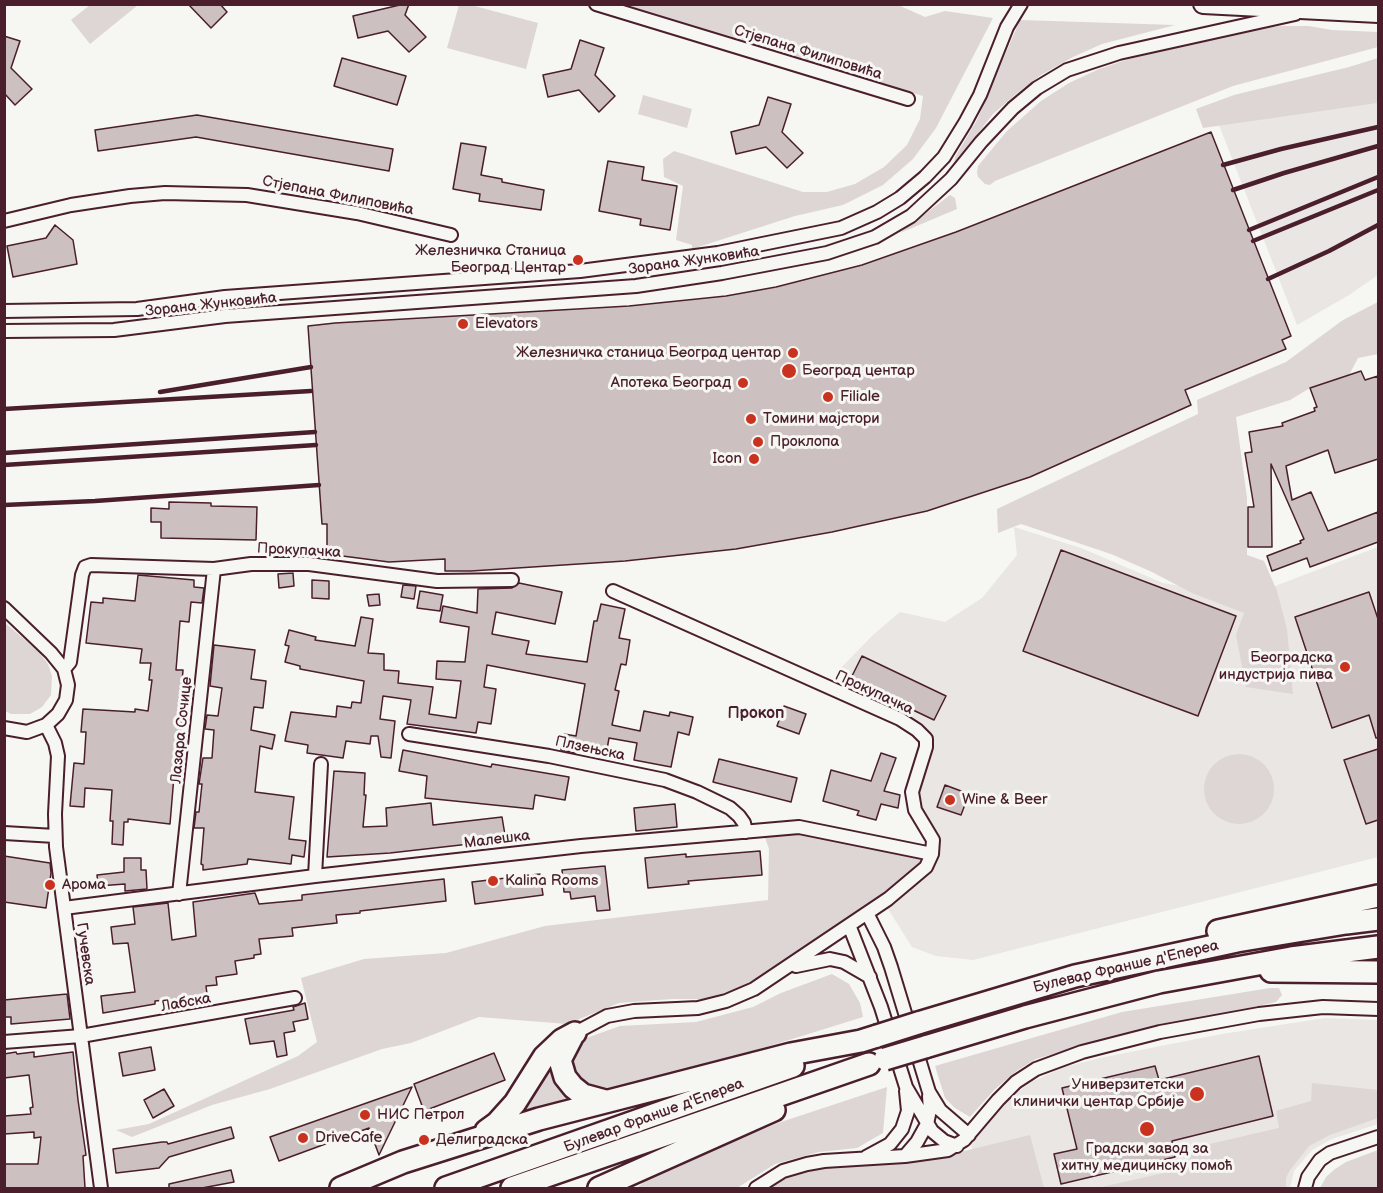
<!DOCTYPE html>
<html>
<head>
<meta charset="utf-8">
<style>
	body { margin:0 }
	#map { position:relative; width:1383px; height:1193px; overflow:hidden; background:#f6f6f2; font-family:"Balsamiq Sans",sans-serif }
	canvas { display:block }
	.frame { position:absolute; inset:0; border:6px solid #4a1f2b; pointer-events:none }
</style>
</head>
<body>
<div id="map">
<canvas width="1383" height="1193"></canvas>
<div class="frame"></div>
</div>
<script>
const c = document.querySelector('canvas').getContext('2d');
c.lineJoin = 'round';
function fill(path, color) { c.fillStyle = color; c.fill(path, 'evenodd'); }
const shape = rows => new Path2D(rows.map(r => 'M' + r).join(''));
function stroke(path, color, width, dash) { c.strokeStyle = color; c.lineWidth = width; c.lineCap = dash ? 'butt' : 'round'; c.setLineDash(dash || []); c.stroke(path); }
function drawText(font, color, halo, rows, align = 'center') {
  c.font = font + ' "Balsamiq Sans",sans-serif'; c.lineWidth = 6; c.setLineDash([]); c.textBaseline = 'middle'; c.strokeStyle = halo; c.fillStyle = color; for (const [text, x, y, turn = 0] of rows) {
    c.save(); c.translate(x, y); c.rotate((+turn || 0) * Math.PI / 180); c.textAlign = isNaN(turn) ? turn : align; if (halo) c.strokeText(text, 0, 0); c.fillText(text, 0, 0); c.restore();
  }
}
const built = shape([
	[1378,103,1378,275,1349,295,1297,325,1219,125],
	[1014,527,1081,548,1163,583,1246,597,1378,547,1378,857,973,960,936,956,912,947,885,904,932,854,912,792,926,747,913,720,897,708,835,674,873,635,900,612,945,622,982,598,1017,555],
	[1325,1018,1378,1020,1378,1124,1332,1139,1312,1150,1294,1171,1290,1188,980,1188,970,1140,999,1106,1031,1082,1064,1067,1100,1058,1222,1034]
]);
const green = shape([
	[896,4,925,17,945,11,993,18,936,128,913,159,883,185,843,205,795,216,692,249,692,245,676,240,683,186,664,177,663,159,674,151,803,192,827,192,855,184,884,167,907,145,920,119,923,96,620,5],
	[90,5,90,4,138,5,90,44,71,20],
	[459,5,471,5,538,23,526,69,447,48],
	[1020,20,1175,25,1102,44,1073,57,1041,75,1016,94,993,114,954,164,955,157,977,120],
	[1281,26,1309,26,1332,30,1378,32,1378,47,1233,86,995,181,990,185,985,184,978,177,977,172,978,166,1007,131,1041,101,1069,83,1099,69,1129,59,1211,39,1256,29],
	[1378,58,1378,103,1203,128,1196,109,1234,95,1349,67],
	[643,95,692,109,687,128,638,114],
	[950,195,955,198,957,209,900,233],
	[1378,302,1378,354,1358,358,1349,375,1310,388,1290,400,1236,417,1247,498,1247,555,1264,561,1277,591,1287,629,1293,694,1246,687,1236,635,1244,613,1192,593,1152,572,1111,554,1021,524,998,533,997,509,1198,414,1197,400,1286,362,1343,320],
	[4,622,38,651,48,664,52,676,51,695,42,707,30,714,11,714,5,711],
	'1204 789a35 35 0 1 1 70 0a35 35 0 1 1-70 0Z',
	[762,829,890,841,925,860,882,897,769,972,738,988,706,999,672,999,619,1003,567,1024,479,1017,411,1043,382,1049,270,1089,212,1105,132,1137,116,1130,149,1124,298,1056,317,1042,301,978,364,959,446,953,545,926,768,900,769,849],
	[832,974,849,984,860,1003,863,1017,641,1086,602,1089,584,1082,573,1073,569,1061,581,1040,620,1026,696,1022,753,1007,781,993],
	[1270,988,1279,988,1282,995,1276,1002,1070,1049,1036,1059,1018,1070,995,1089,970,1117,955,1108,945,1098,935,1066,1122,1012],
	[550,1066,555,1077,573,1100,523,1112],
	[1312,1083,1378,1090,1378,1118,1330,1135,1309,1146,1290,1170,1286,1178,1286,1188,1097,1188,1191,1167,1188,1149,1279,1128,1276,1111,1311,1101],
	[887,1087,883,1133,857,1148,819,1152,775,1164,737,1188,637,1188,649,1177,778,1123],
	[1030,1135,1044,1188,769,1188,784,1179,824,1167,868,1166,948,1155],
	[1378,1150,1378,1188,1320,1188,1326,1177,1335,1169,1346,1162]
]);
const building = shape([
	[188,4,220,4,227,12,211,28,188,4],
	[404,4,409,4,405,15,426,37,409,52,388,31,358,38,353,16,404,4],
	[4,36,20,41,11,68,32,89,15,105,4,93,4,36],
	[580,40,604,48,595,75,615,96,599,112,579,90,548,97,543,75,571,69,580,40],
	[342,58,406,76,397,105,334,86,342,58],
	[768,97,791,104,782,132,803,153,787,168,766,147,736,154,731,132,759,125,768,97],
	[197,115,393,149,389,171,196,137,98,151,95,130,197,115],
	[1211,132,1291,336,1282,340,1286,349,1185,390,1191,405,1030,477,927,511,832,532,736,549,625,561,471,571,445,571,445,559,389,562,327,554,327,524,322,524,308,326,335,323,629,306,726,296,776,287,862,265,956,232,1211,132],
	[461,143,486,147,481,175,502,179,502,182,544,190,541,210,479,201,480,194,453,189,461,143],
	[608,161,644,167,642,180,677,186,670,230,640,225,641,219,599,211,608,161],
	[55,225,73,240,77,264,13,277,7,246,46,238,55,225],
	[1361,371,1365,380,1378,376,1378,459,1335,473,1328,450,1286,466,1292,500,1311,492,1328,531,1378,512,1378,542,1310,567,1307,558,1272,571,1267,556,1301,543,1300,541,1304,539,1271,464,1272,547,1248,547,1248,507,1254,507,1245,453,1252,452,1249,432,1283,426,1282,423,1315,411,1314,408,1317,407,1310,388,1361,371],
	[169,502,211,503,211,506,257,507,256,540,161,538,161,522,151,522,151,508,169,509,169,502],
	[1061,550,1236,616,1198,716,1023,651,1061,550],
	[293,573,294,586,279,588,278,574,293,573],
	[138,575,194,580,194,587,204,588,202,603,191,602,189,622,180,621,176,670,183,670,182,683,188,684,187,697,184,696,177,765,175,764,170,824,128,819,128,822,124,822,123,845,112,844,113,821,110,821,112,790,85,788,84,807,70,806,74,763,84,764,86,732,81,732,83,709,135,712,135,709,148,711,152,680,149,680,151,663,140,663,142,649,86,643,91,602,103,603,103,598,135,601,138,575],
	[312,580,329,581,329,599,312,598,312,580],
	[519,583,562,592,555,624,496,612,492,634,529,641,526,654,587,662,594,621,597,621,601,604,625,609,619,638,630,640,626,665,621,664,615,690,619,691,612,725,640,731,644,711,669,716,670,712,693,717,689,735,678,732,671,767,634,760,637,743,609,738,606,755,577,749,576,753,561,750,564,734,576,736,585,684,487,665,484,687,496,689,491,724,478,722,476,733,407,724,411,700,383,696,380,719,395,721,391,758,381,757,378,736,371,736,370,744,346,741,343,758,307,753,308,745,285,741,291,712,336,717,337,706,351,708,352,702,361,703,364,681,300,669,300,666,285,662,289,646,285,645,289,630,316,637,315,640,355,646,361,617,373,619,368,653,384,654,384,670,399,671,398,683,433,687,429,714,456,718,461,681,436,679,437,661,465,662,469,627,440,622,443,606,477,613,478,589,512,588,519,583],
	[403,585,416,586,414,599,401,597,403,585],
	[420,591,443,595,440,611,417,608,420,591],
	[1369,592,1378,619,1378,738,1376,738,1369,715,1332,728,1295,617,1369,592],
	[379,594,380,605,369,606,367,595,379,594],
	[214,645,255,650,251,679,266,681,263,708,254,707,251,730,275,735,272,749,260,746,255,792,294,797,289,839,306,841,304,857,292,855,291,864,248,859,247,864,203,870,203,865,201,864,204,828,194,828,196,812,199,812,202,784,199,784,203,758,212,758,214,730,205,729,207,715,218,716,222,688,210,686,214,645],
	[862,656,946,696,934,720,850,680,862,656],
	[784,706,806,714,799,734,777,726,784,706],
	[1378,749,1378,820,1366,824,1344,760,1378,749],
	[403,750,491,767,492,764,569,777,565,800,535,795,533,809,425,798,427,776,399,771,403,750],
	[881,753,896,758,884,791,900,795,898,808,881,804,876,820,857,815,859,811,823,801,831,770,871,781,881,753],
	[719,759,797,778,791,802,713,782,719,759],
	[334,771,365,773,364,795,366,795,363,827,387,826,386,808,431,803,433,825,502,817,505,835,495,836,496,841,390,853,327,857,334,771],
	[945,785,969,794,961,815,937,807,945,785],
	[675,804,677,827,636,831,634,808,675,804],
	[760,851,762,875,688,881,689,884,648,888,645,858,686,854,686,857,760,851],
	[4,856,50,863,51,873,46,908,4,902,4,856],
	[124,858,141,858,141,870,146,870,147,889,125,891,125,884,98,886,97,875,124,872,124,858],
	[605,866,610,910,597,911,595,896,571,899,570,892,564,892,562,870,605,866],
	[540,874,543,895,475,904,472,882,540,874],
	[444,879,446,901,360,911,360,913,336,915,337,923,292,928,293,936,259,939,261,954,254,955,254,958,235,961,237,974,216,977,217,985,206,986,208,1002,188,1005,187,998,155,1001,155,1004,103,1013,101,996,135,992,128,943,113,944,111,927,135,924,133,907,168,903,172,940,196,936,193,902,255,893,259,904,302,900,302,895,444,879],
	[67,994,70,1019,11,1024,11,1017,4,1017,4,1000,67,994],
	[305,1003,308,1019,293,1022,295,1031,284,1033,287,1055,277,1057,274,1041,250,1044,245,1019,294,1010,293,1007,305,1003],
	[151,1047,155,1070,123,1076,119,1053,151,1047],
	[16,1052,17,1054,34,1052,34,1057,73,1052,78,1100,86,1155,83,1156,85,1188,4,1188,4,1164,38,1164,41,1137,34,1138,34,1132,4,1134,4,1116,31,1114,30,1108,33,1107,29,1075,4,1078,4,1054,16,1052],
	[494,1053,505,1080,424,1111,414,1084,494,1053],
	[1259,1056,1273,1116,1172,1141,1175,1157,1061,1184,1054,1154,1077,1149,1062,1088,1155,1066,1159,1080,1259,1056],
	[412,1087,379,1155,369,1128,279,1161,270,1137,412,1087],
	[164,1089,174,1106,153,1118,144,1100,164,1089],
	[231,1127,234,1138,169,1157,159,1168,116,1173,113,1149,162,1142,167,1142,168,1144,231,1127],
	[231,1170,234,1182,202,1188,169,1188,169,1184,231,1170]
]);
const minor = shape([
	[596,4,908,99],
	[4,221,71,205,130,196,165,193,247,195,357,213,451,235],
	[4,311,137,309,225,297,580,271,718,253,841,228,877,212,900,198,925,177,944,157,965,123,980,95,1007,27,1021,4],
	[4,331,114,330,225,316,636,286,722,273,827,253,875,237,911,216,951,179,981,142,1013,108,1037,88,1067,70,1119,53,1295,14],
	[4,608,51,653,64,669,68,685,66,700,58,714,46,725,27,732,4,728],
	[64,669,70,662,82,575,85,567,91,565,214,569,251,564,309,564,437,581,512,580],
	[46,725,55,743,58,756,55,814,56,847,101,1188],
	[409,734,549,756,665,780,697,792,730,808,739,816,744,823,746,832],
	[4,833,55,836],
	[315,876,321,764],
	[179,894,214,569],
	[64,908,315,876,581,846,799,827,932,854],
	[867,913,884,947,891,967,929,1092,940,1110,969,1135],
	[849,925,881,1007,906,1087,932,1131,944,1141,957,1146],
	[796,966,830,959,844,962,870,977],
	[575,1033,607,1016,634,1011,698,1008,726,1001,754,989,888,899,926,867,932,854,933,840,915,810,912,792,926,747,926,739,917,730,900,719,613,591],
	[4,1042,81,1036,295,998],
	[905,1156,917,1142,927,1124,930,1110,929,1096],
	[866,1157,890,1144,902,1129,908,1111,906,1091],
	[756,1188,783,1171,807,1164,824,1161,905,1156,948,1150,964,1140,998,1100,1016,1082,1036,1069,1082,1052,1160,1032,1259,1014,1323,1007,1378,1009],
	[1305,1188,1308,1177,1320,1160,1330,1153,1378,1137]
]);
const secondary = shape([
	[1203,4,1378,13]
]);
const trunk = shape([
	[1218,931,1378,896],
	[1271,971,1378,972],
	[918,1023,1075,976,1237,941,1346,923,1378,919],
	[573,1035,560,1060,565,1077,573,1087,583,1095,605,1101],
	[925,1047,1025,1017,1159,982,1291,958,1378,947],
	[486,1131,497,1123,515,1103,544,1057,562,1040,575,1033],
	[341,1188,403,1162,539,1119,791,1054,861,1041,877,1036],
	[446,1188,793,1066],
	[512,1188,869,1064],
	[599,1188,774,1110]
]);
const rail = shape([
	[1223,165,1281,149,1378,127],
	[1233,190,1284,173,1378,146],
	[1249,230,1378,177],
	[1253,241,1378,190],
	[1268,279,1329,251,1378,225],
	[160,392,311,367],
	[4,409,311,391],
	[4,453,315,432],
	[4,465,316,445],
	[4,505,95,501,319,485]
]);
const trunkBridge = shape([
	[877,1036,918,1023],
	[885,1059,925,1047]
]);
const markers = [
	[578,260,6,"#c8321e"],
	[463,324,6,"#c8321e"],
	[793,353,6,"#c8321e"],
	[789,371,8,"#c8321e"],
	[743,383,6,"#c8321e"],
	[828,397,6,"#c8321e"],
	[751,419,6,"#c8321e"],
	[758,442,6,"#c8321e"],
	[754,459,6,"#c8321e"],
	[1345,667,6,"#c8321e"],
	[950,800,6,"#c8321e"],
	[493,881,6,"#c8321e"],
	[50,885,6,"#c8321e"],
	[1197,1094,8,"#c8321e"],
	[365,1115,6,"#c8321e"],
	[1147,1129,8,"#c8321e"],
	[303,1138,6,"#c8321e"],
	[424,1140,6,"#c8321e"]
];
const streetNames = [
	["Стјепана Филиповића",808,53,17],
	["Стјепана Филиповића",338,196,11],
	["Зорана Жунковића",694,261,-8],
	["Зорана Жунковића",211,305,-6],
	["Прокупачка",299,551,3],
	["Прокупачка",874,693,25],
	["Лазара Сочице",182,730,-84],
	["Плзењска",590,749,12],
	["Малешка",497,840,-7],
	["Гучевска",85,954,82],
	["Булевар Франше д'Епереа",1126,967,-13],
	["Лабска",186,1003,-10],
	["Булевар Франше д'Епереа",654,1116,-20]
];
const poiNames = [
	["Железничка Станица",566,251,"right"],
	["Београд Центар",566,268,"right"],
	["Elevators",475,324],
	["Железничка станица Београд центар",781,353,"right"],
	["Београд центар",802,371],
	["Апотека Београд",731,383,"right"],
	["Filiale",840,397],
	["Томини мајстори",763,419],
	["Проклопа",770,442],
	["Icon",742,459,"right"],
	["Београдска",1333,658,"right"],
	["индустрија пива",1333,675,"right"],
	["Wine & Beer",962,800],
	["Kalina Rooms",505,881],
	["Арома",62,885],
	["Универзитетски",1184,1085,"right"],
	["клинички центар Србије",1184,1102,"right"],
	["НИС Петрол",377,1115],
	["DriveCafe",315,1138],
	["Делиградска",436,1140],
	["Градски завод за",1147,1149,"center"],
	["хитну медицинску помоћ",1147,1166,"center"]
];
const neighbourhoodNames = [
	["Прокоп",756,714]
];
fill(built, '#e9e6e3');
fill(green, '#ddd6d5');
fill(building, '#ccc1c0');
stroke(building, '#4a1f2b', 1.5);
stroke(minor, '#4a1f2b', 16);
stroke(secondary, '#4a1f2b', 22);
stroke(trunk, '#4a1f2b', 26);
stroke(minor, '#f6f6f2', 12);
stroke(secondary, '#f6f6f2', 18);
stroke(trunk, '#f6f6f2', 21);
stroke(rail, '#4a1f2b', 4.5);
stroke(trunkBridge, '#4a1f2b', 26, []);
stroke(trunkBridge, '#f6f6f2', 21);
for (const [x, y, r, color] of markers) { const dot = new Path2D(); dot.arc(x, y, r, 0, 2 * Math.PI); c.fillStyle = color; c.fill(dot); stroke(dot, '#f6f6f2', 2); }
drawText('15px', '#4a1f2b', '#f6f6f2', streetNames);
drawText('15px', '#4a1f2b', '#f6f6f2', poiNames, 'left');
drawText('bold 16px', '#4a1f2b', '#f6f6f2', neighbourhoodNames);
</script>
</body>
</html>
